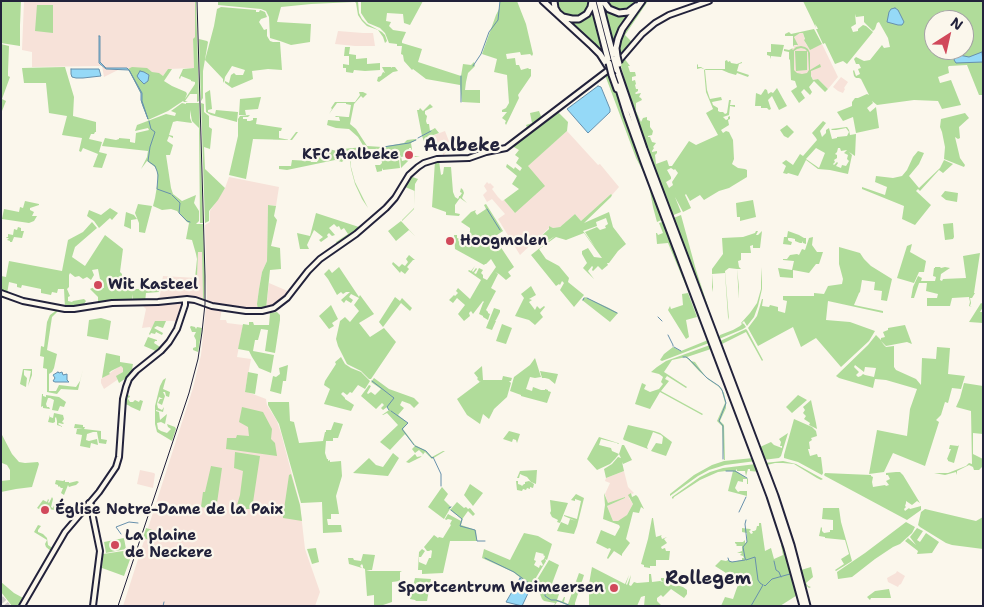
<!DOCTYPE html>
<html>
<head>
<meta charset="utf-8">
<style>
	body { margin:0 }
	#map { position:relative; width:984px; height:607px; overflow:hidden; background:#fbf7ec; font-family:"Shantell Sans",sans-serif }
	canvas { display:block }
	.frame { position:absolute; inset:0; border:2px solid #22223b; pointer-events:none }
	.north { position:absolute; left:924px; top:10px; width:50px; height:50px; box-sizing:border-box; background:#fbf7ec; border:1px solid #a4a2a5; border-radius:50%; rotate:35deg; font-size:14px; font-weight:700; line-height:20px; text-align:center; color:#22223b }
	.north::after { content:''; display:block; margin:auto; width:18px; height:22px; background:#d1495b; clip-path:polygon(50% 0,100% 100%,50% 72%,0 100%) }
</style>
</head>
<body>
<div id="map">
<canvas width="984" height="607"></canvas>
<div class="frame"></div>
<div class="north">N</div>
</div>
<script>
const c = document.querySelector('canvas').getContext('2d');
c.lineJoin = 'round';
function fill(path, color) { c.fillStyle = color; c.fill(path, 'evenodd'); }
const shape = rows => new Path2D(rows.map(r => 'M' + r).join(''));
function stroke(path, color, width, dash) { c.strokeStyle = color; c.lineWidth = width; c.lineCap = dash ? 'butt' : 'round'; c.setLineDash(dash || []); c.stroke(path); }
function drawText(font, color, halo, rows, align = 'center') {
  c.font = font + ' "Shantell Sans",sans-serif'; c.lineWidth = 4.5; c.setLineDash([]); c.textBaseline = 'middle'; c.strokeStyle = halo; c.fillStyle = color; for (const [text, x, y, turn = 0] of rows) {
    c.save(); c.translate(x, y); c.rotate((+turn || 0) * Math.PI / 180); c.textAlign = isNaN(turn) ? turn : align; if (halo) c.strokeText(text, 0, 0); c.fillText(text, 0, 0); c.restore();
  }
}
const built = shape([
	[24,1,195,1,195,37,193,40,194,68,168,69,163,76,152,72,128,69,118,70,104,77,102,66,32,67,32,52,22,50],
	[338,31,363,33,373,33,375,46,355,46,335,44],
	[800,33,803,33,806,44,810,49,822,44,838,77,828,89,818,79,813,80,811,75,811,72,808,78,808,75,796,79,792,77,792,48,794,48,794,45,797,46,794,37],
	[841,77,848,82,844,88,845,89,843,93,838,91,833,87],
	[445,131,452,149,450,150,448,149,444,155,443,155,442,146,440,146,440,145,438,145,438,143,429,137],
	[567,131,598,165,600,164,619,187,612,195,611,194,581,221,575,214,560,227,553,228,549,226,549,228,520,255,498,219,505,214,492,199,487,202,483,195,487,191,484,186,487,182,489,184,490,183,494,187,492,189,498,197,502,201,504,200,515,213,527,166],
	[229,177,279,187,276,206,269,205,268,207,267,261,262,272,259,289,257,304,258,310,242,309,207,303,205,225,210,222,210,211,225,188],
	[198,251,202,252,203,299,193,298,159,301,163,276,197,278],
	[269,283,290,292,285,299,276,305,266,309],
	[180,302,183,305,178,324,174,321,156,321,151,329,150,327,142,328,146,309,141,304],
	[206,306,222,308,220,320,226,320,227,323,243,325,237,357,251,359,245,391,266,399,267,405,277,421,281,433,300,505,305,549,320,592,315,606,123,606,193,388,201,355],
	[120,366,123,367,123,372,117,376,117,380,104,389,101,383,101,379],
	[140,470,154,473,155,474,153,488,137,484],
	[624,471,628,487,634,493,632,494,631,493,629,498,633,504,627,515,622,520,618,521,613,521,607,506,625,498,625,497,608,504,605,494,610,483,605,481,606,478],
	[897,571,905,576,901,584,899,585,898,587,888,582,887,578,896,573]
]);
const green = shape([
	[1,1,21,1,20,25,20,46,1,43],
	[195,1,196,1,199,101,197,102,197,94,190,94,185,101,188,102,184,102,183,101,168,111,148,120,141,102,141,94,128,69,132,67,147,68,152,72,159,73,163,76,168,69,172,69,164,81,172,86,186,92,187,94,185,99,195,84,195,82,191,81,191,80,181,76,180,79,179,78,183,69,194,68,193,39,195,37],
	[218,1,358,1,359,13,362,19,367,24,382,32,385,35,387,41,385,43,383,37,378,30,367,26,362,21,358,15,356,3,355,2,311,4,281,7,277,22,311,24,310,42,291,45,280,41,270,38,269,17,266,11,261,9,218,5],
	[361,1,423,1,410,25,404,23,403,14,387,13,386,21,391,22,389,26,393,30,406,32,402,41,402,43,422,49,418,62,461,76,463,64,471,65,474,62,475,66,468,73,466,82,465,90,480,90,480,103,462,102,460,85,426,79,413,69,412,70,404,61,403,55,401,54,402,46,397,46,397,44,389,43,385,33,380,28,368,23,365,19,361,13],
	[500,1,517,1,526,24,533,54,532,56,530,54,521,55,520,52,506,54,507,59,515,58,516,65,519,65,521,70,528,68,529,69,531,69,531,76,518,95,519,98,506,125,505,123,506,121,502,118,507,112,502,112,502,110,506,108,509,103,507,75,494,72,497,59,482,54,496,15,499,9],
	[543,1,553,1,554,6,565,18,585,16,592,3,608,62],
	[555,1,590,1,590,4,584,14,574,18,563,15,557,8],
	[605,1,637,1,635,5,627,11,613,10],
	[643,1,648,1,625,35,632,42,634,41,619,58,617,45,620,35],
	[803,1,983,1,983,95,979,95,967,65,949,66,948,67,949,73,938,77,940,83,951,80,961,105,942,109,938,101,914,100,877,105,872,101,873,103,867,108,870,112,876,107,879,128,856,133,853,117,843,121,837,112,852,106,852,102,855,98,858,98,867,94,869,95,861,79,859,78,856,78,854,76,853,71,854,70,856,76,860,74,858,69,861,68,859,64,856,64,854,59,856,57,864,61,870,60,882,45,884,48,890,47,888,38,879,22,877,23,875,29,873,31,864,22,864,16,856,17,855,14,856,24,851,27,853,32,858,31,858,29,863,25,866,26,873,32,847,64,843,61,835,64,825,43,823,44,816,29,818,29,817,27,815,24,816,28],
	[934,20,964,20,964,50,934,50],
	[603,3,616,14,635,8,619,33,615,51],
	[37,5,53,5,53,33,35,31],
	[221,7,256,10,256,12,259,12,260,10,265,12,267,17,261,19,259,22,264,30,267,29,267,36,270,41,273,42,280,42,282,70,268,69,252,71,253,79,232,88,225,83,225,81,229,83,231,75,234,73,236,75,243,75,245,70,232,66,225,77,224,83,223,81,223,79,205,60,214,26,217,9],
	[814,29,822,44,810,50,804,40,805,39,803,33,800,33,794,37,798,45,794,45,792,49,793,50,796,47,801,46,805,47,808,49,810,53,810,70,820,64,821,67,811,71,811,76,813,80,818,79,828,89,825,92,814,81,809,87,812,92,810,95,804,89,801,92,805,98,799,103,791,91,797,87,795,81,791,80,790,60,789,59,789,52,784,51,784,49,789,50,793,48,793,36,785,36,785,34,789,32,791,34],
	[801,48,805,49,808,52,809,70,807,73,802,74,797,73,794,70,794,51,797,49],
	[199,39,207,41,208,42,203,71,203,98,201,101],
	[1,44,9,46,8,72,8,76,10,77,2,99,6,101,2,111,1,110],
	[771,44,784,45,781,57,771,56,770,59,770,56,767,55,767,52,771,52],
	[345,47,350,47,349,54,356,55,356,59,367,58,367,64,380,63,380,70,365,71,354,70,353,73,346,72,346,68,343,68,343,64,349,65,349,56,344,56],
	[795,51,807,51,807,70,796,71],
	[624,58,630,66,628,66,630,72,635,72,636,76,632,77,632,81,635,80,636,84,635,85,636,89,638,89,638,91,635,93,636,94,641,93,639,97,641,98,642,100,636,103,636,111,641,122,643,118,647,117,647,120,650,121,650,127,653,131,652,135,648,136,648,137,650,137,652,142,656,143,653,147,654,148,652,151,652,152,657,151,657,153,655,155,656,164,667,160,669,166,672,166,689,141,696,145,718,135,706,113,713,109,706,92,704,70,705,70,707,90,710,99,721,97,722,100,712,102,713,105,718,108,718,111,720,112,723,112,725,114,727,113,729,100,731,100,730,105,735,105,735,107,730,106,729,115,723,117,726,120,728,119,728,117,730,116,730,119,728,120,729,125,721,130,723,133,726,131,729,132,733,140,734,159,732,164,738,168,745,169,747,170,747,177,729,188,719,191,704,200,700,195,690,201,686,194,685,195,691,208,683,212,675,197,681,212,671,216,649,159,629,97,620,62],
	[671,168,674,170,675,169,678,173,672,182,673,185,669,188,666,182,671,179,671,177,667,170],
	[727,60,728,62,730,61,731,63,737,64,742,62,742,63,739,64,737,71,749,75,748,77,737,73,736,75,729,73,722,70,706,70,701,68,697,69,697,65,698,64,698,67,701,67,704,69,725,69,725,61],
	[65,67,74,97,73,116,96,122,96,132,95,132,94,134,91,134,89,139,102,142,99,152,107,154,102,168,93,167,98,154,83,148,81,152,79,151,82,138,62,135,67,116,49,113,46,83,24,83,22,68],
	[382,67,391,67,392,68,392,67,395,67,398,71,393,72,379,82,377,81,378,77,381,76,383,72,385,73],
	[609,73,664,219,657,222,653,207,648,181,636,158,605,75],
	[777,88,787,106,779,110,772,96,768,100,771,109,769,110,767,108,761,108,761,106,755,106,756,93,761,95,765,89,767,90,768,94,771,92,773,93],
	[210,90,212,109,208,110,208,112,215,114,216,110,238,112,237,122,211,115,206,112,205,93],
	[359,92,363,92,367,94,363,98,361,96,354,104,350,124,356,129,367,146,382,147,404,143,407,140,416,139,416,140,411,143,413,156,420,156,415,157,412,156,411,148,409,148,409,150,405,151,406,156,401,157,402,161,410,159,401,168,400,157,394,157,394,160,399,159,400,168,383,170,382,168,382,171,377,172,375,165,380,165,382,163,380,148,378,149,362,149,344,153,350,153,351,167,355,182,368,208,362,199,355,184,351,169,349,154,342,162,335,160,287,170,279,169,279,166,291,166,292,160,311,161,311,162,317,162,323,147,343,153,344,153,342,152,342,149,364,147,358,137,349,129,336,128,327,125,328,120,340,121,339,117,335,117,336,116,347,117,349,117,351,105,346,104,346,103,337,103,329,114,332,109,331,108,335,102,355,102,360,95],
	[261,97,258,109,245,110,246,115,239,115,240,99],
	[182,103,186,104,186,103,199,103,203,223,200,223,199,128,192,121,190,110,190,118,192,123,177,121,173,122,169,135,173,136,173,138,169,136,167,141,173,145,170,155,166,155,171,188,173,194,182,201,196,195,194,203,199,211,199,221,196,224,203,224,205,278,204,301,203,299,202,252,198,252,197,278,195,278,197,259,196,254,192,240,186,239,189,223,187,222,177,211,171,209,162,210,153,206,155,198,158,180,157,171,155,167,147,161,141,169,147,157,148,151,102,146,105,138,116,140,119,139,119,138,130,139,130,142,135,143,136,133,149,130,148,128,135,131,137,125,166,114,175,116,176,113,171,111],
	[201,103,204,104,204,112,209,116,209,127,212,129,210,149,204,147,205,169,225,188,218,200,209,211,209,221,205,223],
	[430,104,433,107,425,111,425,114,427,116,426,121,427,124,429,124,430,131,435,128,439,133,428,137,430,138,434,137,436,141,438,143,429,145,430,150,425,152,424,150,427,149,422,136,417,110,419,110,420,108,423,111],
	[539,111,542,119,528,130,526,125,532,123,530,113],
	[558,112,568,122,567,131,528,166,545,186,515,213,504,200,519,189,512,184,517,176,506,167,507,164,514,169,515,167,520,171,522,168,516,163,519,158,515,155,519,150,512,146],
	[965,113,969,118,959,127,960,138,958,139,955,137,960,158,965,165,964,167,944,159,945,147,942,132,940,127,941,119],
	[250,115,248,117,243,117,243,119,247,119,247,121,250,121,253,120,253,118,257,118,256,124,282,128,281,131,279,131,279,138,290,140,296,132,298,132,292,140,253,139,246,179,229,175,238,136,238,119,240,116],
	[823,121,826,123,820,131,822,137,826,133,826,130,829,128,832,139,837,138,837,137,847,136,849,132,846,128,836,130,832,130,831,129,847,127,849,130,850,135,856,134,855,156,849,152,852,155,848,174,830,170,818,169,806,160,798,176,788,173,787,174,783,173,786,166,782,163,786,160,793,165,800,154,803,156,817,140,816,138,812,133],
	[816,148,825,153,819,168,806,159],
	[838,148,840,148,841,151,847,150,844,153,848,155,847,159,849,161,846,166,842,165,841,168,836,166,838,163,837,162,834,165,833,164,835,162,834,160,837,158,837,155,835,154,837,152],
	[787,125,794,132,788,138,784,136,780,130],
	[918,151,924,153,919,164,909,176,919,188,940,168,944,160,953,164,943,173,939,170,920,191,918,189,916,191,931,205,915,225,902,219,904,206,862,189,862,187,885,195,887,187,875,182,876,176,893,178,902,176,907,170,913,157],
	[435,161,439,161,441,175,443,174,444,167,451,167,453,192,455,197,458,199,459,197,459,196,460,196,462,193,460,192,461,188,463,190,464,193,462,198,467,203,460,198,455,205,455,213,460,214,459,216,446,215,446,212,432,207],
	[410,176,418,179,415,184,414,209,402,221,402,220,414,208,415,191,405,187,395,202,387,209],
	[945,191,958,193,957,202,946,200,941,196],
	[611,194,612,195,611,197,584,223,609,212,613,227,626,244,618,251,609,263,607,263,608,265,602,270,598,266,593,271,592,270,593,267,592,266,588,271,594,279,583,268,587,263,582,254,582,251,588,248,594,257,602,258,584,233,566,240,556,237,539,249,546,259,559,266,569,278,568,282,584,295,574,307,560,290,564,283,562,281,560,285,559,284,556,286,531,255,555,236,546,242,544,239,540,242,538,239,549,229,549,226,553,228,560,227,575,214,581,221],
	[606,218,608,224,605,226,606,228,600,230,597,227,585,232,595,247,583,231,597,226,596,222],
	[753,200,756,217,740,221,740,217,737,217,736,203],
	[25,201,39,204,39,205,30,208,30,210,34,212,32,216,37,216,34,221,29,223,2,219,4,209,19,212,20,207,23,208],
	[138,204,152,206,145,233,139,232,139,223,135,213],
	[486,204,503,231,494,237,514,267,508,272,511,276,506,280,499,274,495,272,498,274,491,288,496,291,486,310,488,312,488,313,490,314,488,320,483,317,483,316,479,314,483,303,484,302,483,301,473,314,471,311,469,313,470,316,464,321,458,314,465,305,457,298,453,303,449,300,454,295,455,296,458,293,456,291,458,288,470,299,481,280,468,271,469,270,471,271,475,266,472,271,473,272,476,268,477,269,474,273,476,274,479,268,483,270,481,273,483,275,483,278,487,280,496,267,491,259,486,264,485,264,484,265,455,249,454,235,457,235,457,238,461,239,462,234,467,235,469,234,470,231,470,228,461,222,471,212,476,210,475,212,477,215,486,209,484,205],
	[268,205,276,206,274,216,277,220,271,246,280,248,281,269,270,270,266,309,258,310,257,304,259,289,262,272,267,261],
	[110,208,118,213,112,220,110,218,99,228,94,221,87,216,89,210,101,215],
	[126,212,134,215,137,219,131,220,131,229,124,226],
	[316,213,362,228,337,245,336,242,348,234,344,228,341,230,339,226,337,227,334,224,329,228,335,235,332,236,329,233,327,235,328,237,321,242,319,240,323,237,314,230,307,245,309,249,300,249,297,233,310,236],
	[681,215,696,270,718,337,671,219],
	[401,221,415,236,409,230,396,241,388,231],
	[665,221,707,336,668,243,657,244,656,233,657,233,658,235,663,233,659,223],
	[92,222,97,228,75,247,72,257,85,266,105,235,123,249,120,272,122,274,121,289,159,289,159,292,146,293,145,302,133,302,133,294,132,301,106,301,98,303,98,297,90,289,92,288,96,287,98,290,100,289,100,288,104,288,103,281,100,279,98,269,92,270,94,275,91,280,87,277,83,279,79,276,75,277,70,273,69,275,69,287,67,289,70,296,68,297,68,301,72,302,73,301,84,299,86,301,82,307,65,308,64,289,58,289,57,293,52,292,51,295,41,293,41,289,22,285,21,288,17,287,17,284,9,282,7,294,1,292,1,276,6,277,9,261,62,271,68,240,83,232],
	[953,223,954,237,953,239,945,240,943,224],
	[18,227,21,228,21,231,24,231,22,238,14,237,12,242,10,242,10,241,7,240,9,238,6,238,7,237,8,237,8,234,13,235,14,229,17,230],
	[756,231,758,231,756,235,758,235,762,231,760,248,753,248,753,245,750,246,751,253,741,253,741,260,738,261,739,267,741,269,737,269,739,287,739,299,737,269,729,268,725,271,729,320,728,317,725,273,712,274,713,287,712,292,712,269,723,254,722,238,743,237,755,233],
	[788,231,799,235,804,238,806,238,806,244,803,243,803,241,802,243,800,243,795,241,795,239,791,238,788,238,788,240,789,241,792,242,791,245,783,244,784,237,787,237],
	[813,237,812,245,817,252,823,252,819,264,816,264,809,273,793,270,793,278,780,277,778,268,792,270,794,261,783,260,783,259,787,259,790,255,797,254,799,255,802,249,805,250,809,238],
	[912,244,910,252,926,261,924,272,919,272,914,283,897,278,907,246],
	[839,247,860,253,864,259,871,266,892,279,887,301,881,300,882,291,874,290,875,282,862,280,860,292,859,293,854,305,883,311,883,313,828,301,826,320,850,322,875,331,869,341,841,367,816,338,801,347,793,327,758,346,748,328,757,316,762,299,763,299,762,306,769,307,770,305,778,307,778,311,785,313,787,301,783,300,783,296,814,296,814,293,824,294,828,286,842,284,843,279,839,264],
	[980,253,974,293,975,293,972,298,970,298,971,303,970,306,972,307,969,306,970,302,969,297,952,298,950,306,927,306,927,298,937,298,938,294,926,291,927,283,919,283,914,298,911,298,913,287,918,276,922,278,921,281,935,281,936,277,933,276,934,268,935,268,935,267,940,267,941,268,945,267,950,268,941,274,940,280,942,281,943,279,966,278,963,256],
	[409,255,415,260,413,260,407,267,409,269,405,274,401,271,400,273,392,264,393,262,399,267,402,264,405,266,408,262,406,259],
	[339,267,359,297,360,295,374,314,359,323,370,337,384,328,396,342,371,379,369,379,361,371,347,364,338,346,336,339,340,321,345,317,350,322,359,311,354,305,359,298,351,294,349,297,353,300,351,303,346,300,344,303,341,300,350,292,346,292,343,294,341,292,337,295,328,279,324,274,329,269,332,273],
	[761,267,762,282,762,289,758,306,754,317,747,326,744,321,742,323,744,324,746,327,743,329,719,339,719,337,720,335,733,330,740,326,742,324,741,323,750,313,757,303,761,289],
	[531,286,536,295,529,299,532,300,529,302,535,310,537,306,540,309,544,306,545,307,540,313,543,317,535,325,529,320,515,316,524,298,521,294],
	[688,293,697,317,686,320,689,337,686,339,668,310,670,306,671,309,683,305,682,294],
	[395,297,400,301,402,298,412,308,410,311,401,303,383,327,379,322],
	[585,297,609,308,618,313,610,322,582,300],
	[981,303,983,304,983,307,980,312,983,312,983,323,969,322],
	[331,305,338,319,332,323,334,326,329,329,319,316],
	[494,308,500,310,500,312,496,320,495,320,496,321,492,330,486,328],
	[57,310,70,311,70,313,58,311,52,317,47,350,57,354,54,368,52,372,49,374,49,391,56,391,59,385,76,387,80,381,83,369,78,390,61,389,57,394,47,392,47,369,43,368,44,357,40,356,41,346,44,347,47,322,50,315],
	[277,312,280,315,280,320,275,353,265,351,268,330,261,329,258,340,255,340,253,351,274,355,271,373,259,368,252,357,249,351,238,349,243,324,249,325,249,322,253,322,254,325,269,325,270,313],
	[101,318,111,321,108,340,87,336,89,320],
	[155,321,166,321,163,328,157,326,154,328,163,333,162,335,156,332,155,334,151,333,150,335,149,334],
	[502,324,512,328,506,344,496,341],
	[905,325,912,344,907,342,886,346,881,341,884,345,886,347,894,346,894,367,896,370,916,379,921,385,922,358,936,359,937,347,950,348,948,374,965,376,961,389,952,388,948,403,945,402,941,415,936,420,939,422,925,466,893,453,884,472,869,474,877,430,907,436,910,409,917,389,886,380,875,379,873,388,839,378,836,376,868,345,876,335,881,340,881,338,885,337,883,332,888,330,888,328],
	[855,365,864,372,865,367,876,368,874,377,865,375,863,374,861,376,858,377,856,375,859,372,854,367],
	[191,326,195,327,196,329,197,327,202,328,198,352,193,350,193,348,196,347,196,340,194,336,196,332,192,332,190,327],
	[746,329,747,330,763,360,762,361,746,332,722,344,721,346,760,447,771,442,774,445,782,448,782,446,780,446,781,442,779,439,788,433,781,456,779,458,763,460,718,342],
	[148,337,157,340,157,341,155,341,154,343,160,347,163,344,164,345,158,352,144,346],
	[708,340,709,343,662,361,660,360,664,354,673,347,681,351],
	[710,345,711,349,687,357,691,361,695,362,705,376,721,388,724,393,726,403,726,408,720,421,724,425,725,460,724,460,723,447,722,426,717,421,725,403,722,391,719,387,709,380,699,371,686,357,672,360,664,372,687,387,686,388,667,376,665,379,669,381,661,391,703,414,702,415,660,392,650,409,635,404,642,383,646,385,644,389,650,392,659,389,663,384,661,382,663,377,659,374,651,372,657,367,666,361],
	[712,347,756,461,725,465,709,470,698,476,670,496,670,494,694,475,712,465,724,461,753,458,718,366,712,350],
	[106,353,120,356,120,362,133,364,132,369,134,371,129,376,119,383,116,376,123,372,123,368,121,366,111,371,109,373,110,374,102,378],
	[341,357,345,364,351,368,361,372,370,381,365,389,358,385,352,393,350,392,347,395,343,392,341,394,345,398,345,399,354,405,351,411,324,404,330,389,324,385,325,381,336,364,335,362],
	[535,358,541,377,535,378,530,377,526,389,532,391,533,387,541,390,545,390,545,389,548,390,548,391,551,392,547,403,521,396,521,395,510,391,514,377,530,365],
	[288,365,286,381,283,381,281,394,270,391,273,376,276,377,280,374,279,368],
	[482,366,483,380,502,380,503,376,512,378,511,381,509,381,511,383,507,397,494,409,489,419,483,414,480,424,467,415,457,399,481,381,480,382,477,379,478,378,474,373],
	[23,369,32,369,32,375,28,386,31,371,24,370,24,375,27,378,26,387,20,384],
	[540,371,558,374,555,384,549,379,545,378,542,378],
	[248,372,258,374,255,394,245,392],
	[166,378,163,389,170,392,169,397,166,396,165,392,163,392,165,396,162,405,158,403,160,399,163,399,159,397,157,404,158,408,162,410,164,407,163,412,156,410,156,411,159,412,160,420,167,414,165,424,161,422,157,423,158,429,161,431,167,433,171,429,168,427,167,424,175,427,176,429,172,441,157,432,155,424,155,406,160,386,163,380],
	[374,378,389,389,414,398,419,403,414,408,410,404,402,401,400,405,404,408,398,415,408,423,403,429,415,445,425,450,432,457,443,451,445,451,432,459,425,452,421,457,409,463,406,462,415,454,417,457,422,456,423,454,419,450,415,453,412,449,415,446,405,434,390,450,380,442,398,425,387,413,383,415,382,415,389,410,387,407,383,410,381,408,384,405,382,403,376,409,361,396,369,385,371,386,367,393,368,394,371,392,375,395,381,389,371,382],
	[964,383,983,386,983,434,973,433,973,454,983,459,983,466,979,470,974,470,973,467,969,465,957,471,957,475,956,472,945,475,934,473,948,473,966,466,969,463,972,464,971,411,956,407,960,398],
	[42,394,43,394,43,396,46,397,46,395,59,397,66,402,64,407,60,406,58,411,52,410,54,400,50,398,48,398,46,404,47,407,49,407,50,409,43,408,43,406,41,407],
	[126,394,130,396,129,398,127,397,130,402,133,402,135,400,139,402,140,400,143,401,140,411,131,407,128,405,124,404],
	[798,395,807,400,792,413,786,407],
	[811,400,816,423,817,429,809,425,810,423,804,419,806,416,803,413,805,410,803,407],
	[268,402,289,402,290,421,294,422,299,443,323,441,325,432,326,432,326,430,331,430,334,422,343,424,338,438,333,438,333,441,326,441,325,453,327,459,328,459,328,461,330,460,330,462,341,461,342,476,336,496,339,514,331,514,331,519,327,519,328,525,341,525,342,532,323,533,322,502,301,503,279,424,268,405],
	[242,407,263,412,272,429,271,439,275,443,277,456,226,449,227,438,236,438,237,435,249,436,248,427,239,422],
	[54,413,63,415,64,419,62,422,64,423,63,424,59,423,58,424,63,427,57,425,57,421,56,417,55,418,55,422,53,423,48,422,50,415,50,417,53,418],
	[794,419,812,427,816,431,817,436,811,438,812,440,809,442,810,449,808,449,810,456,817,454,818,457,821,457,823,473,822,475,798,462,784,458,784,455],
	[75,424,83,425,83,427,85,427,84,429,101,431,101,439,107,440,106,444,99,443,97,432,93,432,87,434,86,440,89,441,97,439,98,445,91,443,90,448,80,446,82,435,76,434,77,429,83,429,74,428],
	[628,425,654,431,660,433,672,442,666,456,651,451,656,443,662,444,663,437,661,435,653,432,647,447,648,449,624,440,623,439],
	[509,431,520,434,517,443,516,440,513,439,512,442,503,439],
	[1,433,12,454,19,462,25,463,38,462,39,464,32,487,16,489,1,492,1,481,10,480,10,470,7,465,2,463],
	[599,437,621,444,601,439,599,445,611,448,612,451,619,454,615,459,610,464,597,470,587,459],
	[622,445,624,445,632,460,623,464,622,462,624,471,606,478,604,469,612,464,618,457,621,458,619,454],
	[950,445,958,446,959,445,954,463,948,461,948,460,947,459,951,449,949,449],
	[235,452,260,456,252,509,241,509,240,513,235,512,240,495,243,471,234,468],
	[393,453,399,458,388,476,353,473,369,458,376,465,383,467],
	[783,461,796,464,823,479,821,480,817,478,794,464,783,463,775,463,767,465,772,478,772,484,764,463],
	[756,464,760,472,750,471,750,469,748,469,746,476,745,471,737,471,737,469,736,470,736,471,748,479,748,484,747,484,747,479,743,479,743,482,738,481,735,488,738,492,740,491,747,491,747,496,728,491,733,471,726,471,718,472,700,480,674,497,673,499,672,498,672,497,700,477,710,472,723,468],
	[211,466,222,468,216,510,201,507,203,492,205,492],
	[537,470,536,484,531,482,527,477,522,475,520,474,519,478,517,478,520,471],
	[896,472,900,472,903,475,920,503,917,501,912,505,906,501,906,503,905,506,906,507,904,509,905,511,909,508,910,509,921,506,921,510,907,520,825,476,824,475,825,473,871,475,871,476,873,477,872,482,873,487,885,485,886,486,889,485,886,481,890,479,888,475,886,475,886,473],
	[291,474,300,505,302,521,283,518,283,516,289,475],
	[56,480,63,481,65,480,65,482,69,482,69,483,77,481,79,482,76,485,72,486,69,487,68,485,64,495,61,493,63,488,61,488,59,486,58,487,58,485,55,484],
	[516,481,518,481,518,484,521,485,522,486,524,484,525,484,525,482,529,481,534,484,533,488,530,487,530,489,527,488,526,490,523,489,522,491,517,490],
	[470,484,483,493,473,506,464,495],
	[442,487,448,494,444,500,451,507,444,519,428,507],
	[604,493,608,503,625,497,625,498,607,506,613,521,618,521,627,515,633,504,628,495,631,493,632,497,636,495,638,497,644,509,641,507,639,513,633,512,626,539,630,543,622,554,622,556,614,551,608,559,607,558,611,549,609,548,608,549,596,543,601,530,615,536,620,527,619,525,603,519,605,505],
	[576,494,584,498,577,526,574,534,557,531,561,522,568,525,570,519,576,521,564,516,564,515,577,519,581,501,575,499,575,501,571,500],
	[52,497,53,499,51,507,53,508,55,502,57,502,54,510,49,509,45,515,43,514,48,507,44,505,41,510,37,508,43,500,47,502,48,499,49,500,48,502,49,503],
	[550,500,568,503,560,523,557,522,558,520,552,517,550,513,551,511],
	[457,502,464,508,466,507,468,509,470,508,475,514,473,516,468,511,463,518,461,525,476,530,477,541,450,541,443,573,422,574,422,570,418,570,419,552,422,549,425,551,421,557,419,557,419,562,426,565,429,558,431,558,432,551,431,550,429,551,427,551,424,547,434,535,438,538,439,537,443,538,451,525,450,524,452,520,448,519,446,520,445,519,448,514,461,521,462,519,450,510],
	[823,508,839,508,841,522,852,561,836,571,835,570,844,564,841,559,849,554,845,540,825,538,825,537,819,536,821,527,822,528,822,531,824,533,830,532,830,530,833,530,833,520,822,519],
	[925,509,976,521,983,517,983,549,952,545,946,543,920,527,918,525,921,512],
	[652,518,653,518,656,537,662,535,661,536,662,539,667,537,664,539,667,543,661,547,662,549,665,548,666,551,670,551,669,560,656,560,656,566,650,566,650,568,644,567,644,565,641,564,648,539],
	[906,522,915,527,912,533,900,544,893,547,875,559,852,577,838,579,837,572,865,553],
	[759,523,761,523,765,551,771,548,774,559,783,555,781,545,782,545,781,542,784,542,799,594,780,606,721,606,725,597,733,599,740,579,730,576,727,578,725,577,726,573,715,566,721,560,726,561,728,560,732,562,742,560,742,558,744,558,743,556,740,555,742,553,737,553,742,551,742,546,736,546,737,545,735,543,735,542,743,542,745,540,745,543,747,542,747,533,742,532,742,528,750,529,751,530,749,531,751,534,753,533,752,531,754,531,756,530,757,526,759,526],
	[38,525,41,526,38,530,38,532,43,534,47,538,48,545,54,549,52,552,46,547,45,544,47,540,34,532],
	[146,528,156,531,153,541,143,538],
	[917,528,923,531,917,540,920,542,926,533,939,542,932,553,917,554,918,551,905,541,908,538,916,545,910,537],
	[524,533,538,536,552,544,547,560,545,559,546,561,531,586,513,572,482,558,484,549,510,560],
	[536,552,544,554,543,555,545,556,544,559,541,561,543,565,542,566,540,565,539,568,534,565,536,561,534,560],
	[124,538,126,549,106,553,104,542],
	[791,538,801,570,811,567,809,562,811,567,813,577,806,583,808,586,811,587,809,588,807,586,806,589],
	[316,548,319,562,312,564,307,549],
	[130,550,132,554,124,576,102,568,103,554],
	[363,554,375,555,372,570,366,570,370,571,402,571,400,572,400,581,392,582,392,602,380,606,374,606,374,595,367,596,365,569,363,568,363,566,362,564,360,566,362,568,349,564,348,558,353,558,354,560,361,561],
	[549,560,559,565,550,589,559,594,557,600,562,601,564,597,565,597,564,602,568,604,579,573,584,575,575,603,575,606,570,606,559,602,557,602,554,606,555,603,544,601,542,599,540,594,542,592,544,592,544,588,535,583],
	[592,567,625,584,629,575,626,584,627,585,631,575,629,585,631,586,634,582,637,583,649,582,649,574,651,574,652,582,660,581,663,582,661,580,661,578,664,578,664,581,683,587,687,590,687,594,684,598,671,589,663,597,661,595,657,598,657,601,662,606,644,606,645,596,644,596,641,597,637,606,589,606,589,584],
	[415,578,431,579,427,601,416,601,415,600,410,599],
	[1,582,14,593,25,599,21,606,12,606,1,592],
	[889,589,891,598,871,598,870,600,867,597,875,591]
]);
const water = shape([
	[895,8,898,10,904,22,902,25,898,25,887,22,889,12,891,9,895,8],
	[99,36,100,36,100,62,106,68,127,68,129,70,142,93,142,101,148,119,143,106,141,100,141,93,129,70,106,69,99,63,99,36],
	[982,52,983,62,956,63,954,60,955,57,959,55,969,57,982,52],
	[71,69,99,69,101,76,83,78,76,78,72,77,71,74,71,69],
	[140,71,144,72,149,75,148,81,144,84,139,79,137,76,140,71],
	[598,86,601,87,610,109,610,112,588,133,567,109,598,86],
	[58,372,59,373,62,372,63,375,67,374,67,380,69,382,55,382,53,381,55,378,53,375,58,372],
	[520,578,531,587,522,606,506,602,520,578]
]);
const stream = shape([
	[473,66,481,54,489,32,498,20,500,1],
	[461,102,461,76],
	[149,121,151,129,155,132,150,147,148,161,155,166,157,171,158,175,157,189,171,194],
	[418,138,431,131],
	[381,149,383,147,409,143,416,140],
	[172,195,180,203,179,213,187,221,190,222],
	[487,209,500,230],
	[587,298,617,313],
	[583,300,584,298],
	[658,317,662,321],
	[668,335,673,345,673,346],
	[674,347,681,351],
	[683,357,686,357,689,359,707,378,719,386,722,390,726,403,719,421,723,426,723,459],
	[372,381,394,398,387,407,389,410],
	[391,411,408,423,402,429,414,445],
	[415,446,426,451,432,458,433,457,441,474,441,486],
	[726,471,735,471,747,478],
	[449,508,451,507],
	[451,510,462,519,460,526,475,530,477,541,485,541],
	[739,512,746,497],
	[746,520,745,524,747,542,743,547,745,558,746,560,755,557,758,580,760,583,763,585,751,606],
	[121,534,116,527,129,522,138,523],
	[485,558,514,572,530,584],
	[728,558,729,561,732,562,745,560],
	[774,561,776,570,779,572,781,577],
	[536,583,545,588,545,596,551,600,556,600,571,606],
	[764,585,765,586,772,579,790,574],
	[163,606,164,602]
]);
const highwayTunnel = shape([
	[1,598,8,606]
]);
const major = shape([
	[618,62,642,34,655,23,669,15,709,1],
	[1,293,23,301,65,309,74,309,112,303,158,302,187,299,195,300,212,306,246,311,262,311,274,308,287,298,308,271,320,259,356,234,386,208,395,198,409,175,418,167,424,163,437,159,469,158,486,152,506,148,611,68],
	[89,503,92,506,93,517,100,551,93,606],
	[22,606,65,532,99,492,116,467,119,457,123,399,126,387,129,379,136,371,161,351,169,342,177,329,185,305,185,300]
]);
const highway = shape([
	[543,1,592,46,600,54,607,65],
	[554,1,555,8,558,13,563,17,572,19,579,19,587,14,591,7,592,1],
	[593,1,609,63],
	[599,1,614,59],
	[603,1,609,9,619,13,628,12,636,6],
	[617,56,616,48,618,39,622,29,642,1],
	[617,70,644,149,775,496,791,545,807,606],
	[612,75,617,89],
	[618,86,627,115,645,165,770,496,787,548,803,606]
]);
const rail = shape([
	[118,606,189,393,198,359,202,332,205,304,205,276,197,1]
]);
const highwayBridge = shape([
	[617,56,619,64],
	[614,59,617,70],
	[609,63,612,75]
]);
const markers = [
	[409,155,5,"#d1495b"],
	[450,241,5,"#d1495b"],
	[98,285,5,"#d1495b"],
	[45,510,5,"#d1495b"],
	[115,545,5,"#d1495b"],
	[614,588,5,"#d1495b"]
];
const poiNames = [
	["KFC Aalbeke",399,155,"right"],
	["Hoogmolen",460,241],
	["Wit Kasteel",108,285],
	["Église Notre-Dame de la Paix",55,510],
	["La plaine",125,536],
	["de Neckere",125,553],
	["Sportcentrum Weimeersen",604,588,"right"]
];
const quarterNames = [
	["Aalbeke",462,146],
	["Rollegem",708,579]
];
fill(built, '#f7e2d9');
fill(green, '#b0dc9a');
fill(water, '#95d9f7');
stroke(water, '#6790ac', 1);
stroke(stream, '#6790ac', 1);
stroke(highwayTunnel, '#d0ccc9', 5, [5, 2.5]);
stroke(major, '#22223b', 8);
stroke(highway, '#22223b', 9);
stroke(major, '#fbf7ec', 4);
stroke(highway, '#fbf7ec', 5);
stroke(rail, '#22223b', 1);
stroke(highwayBridge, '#22223b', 9, []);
stroke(highwayBridge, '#fbf7ec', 5);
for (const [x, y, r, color] of markers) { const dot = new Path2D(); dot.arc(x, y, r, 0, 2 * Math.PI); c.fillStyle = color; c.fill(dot); stroke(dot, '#fbf7ec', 2); }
drawText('bold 15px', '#22223b', '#fbf7ec', poiNames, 'left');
drawText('bold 18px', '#22223b', '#fbf7ec', quarterNames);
</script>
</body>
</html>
